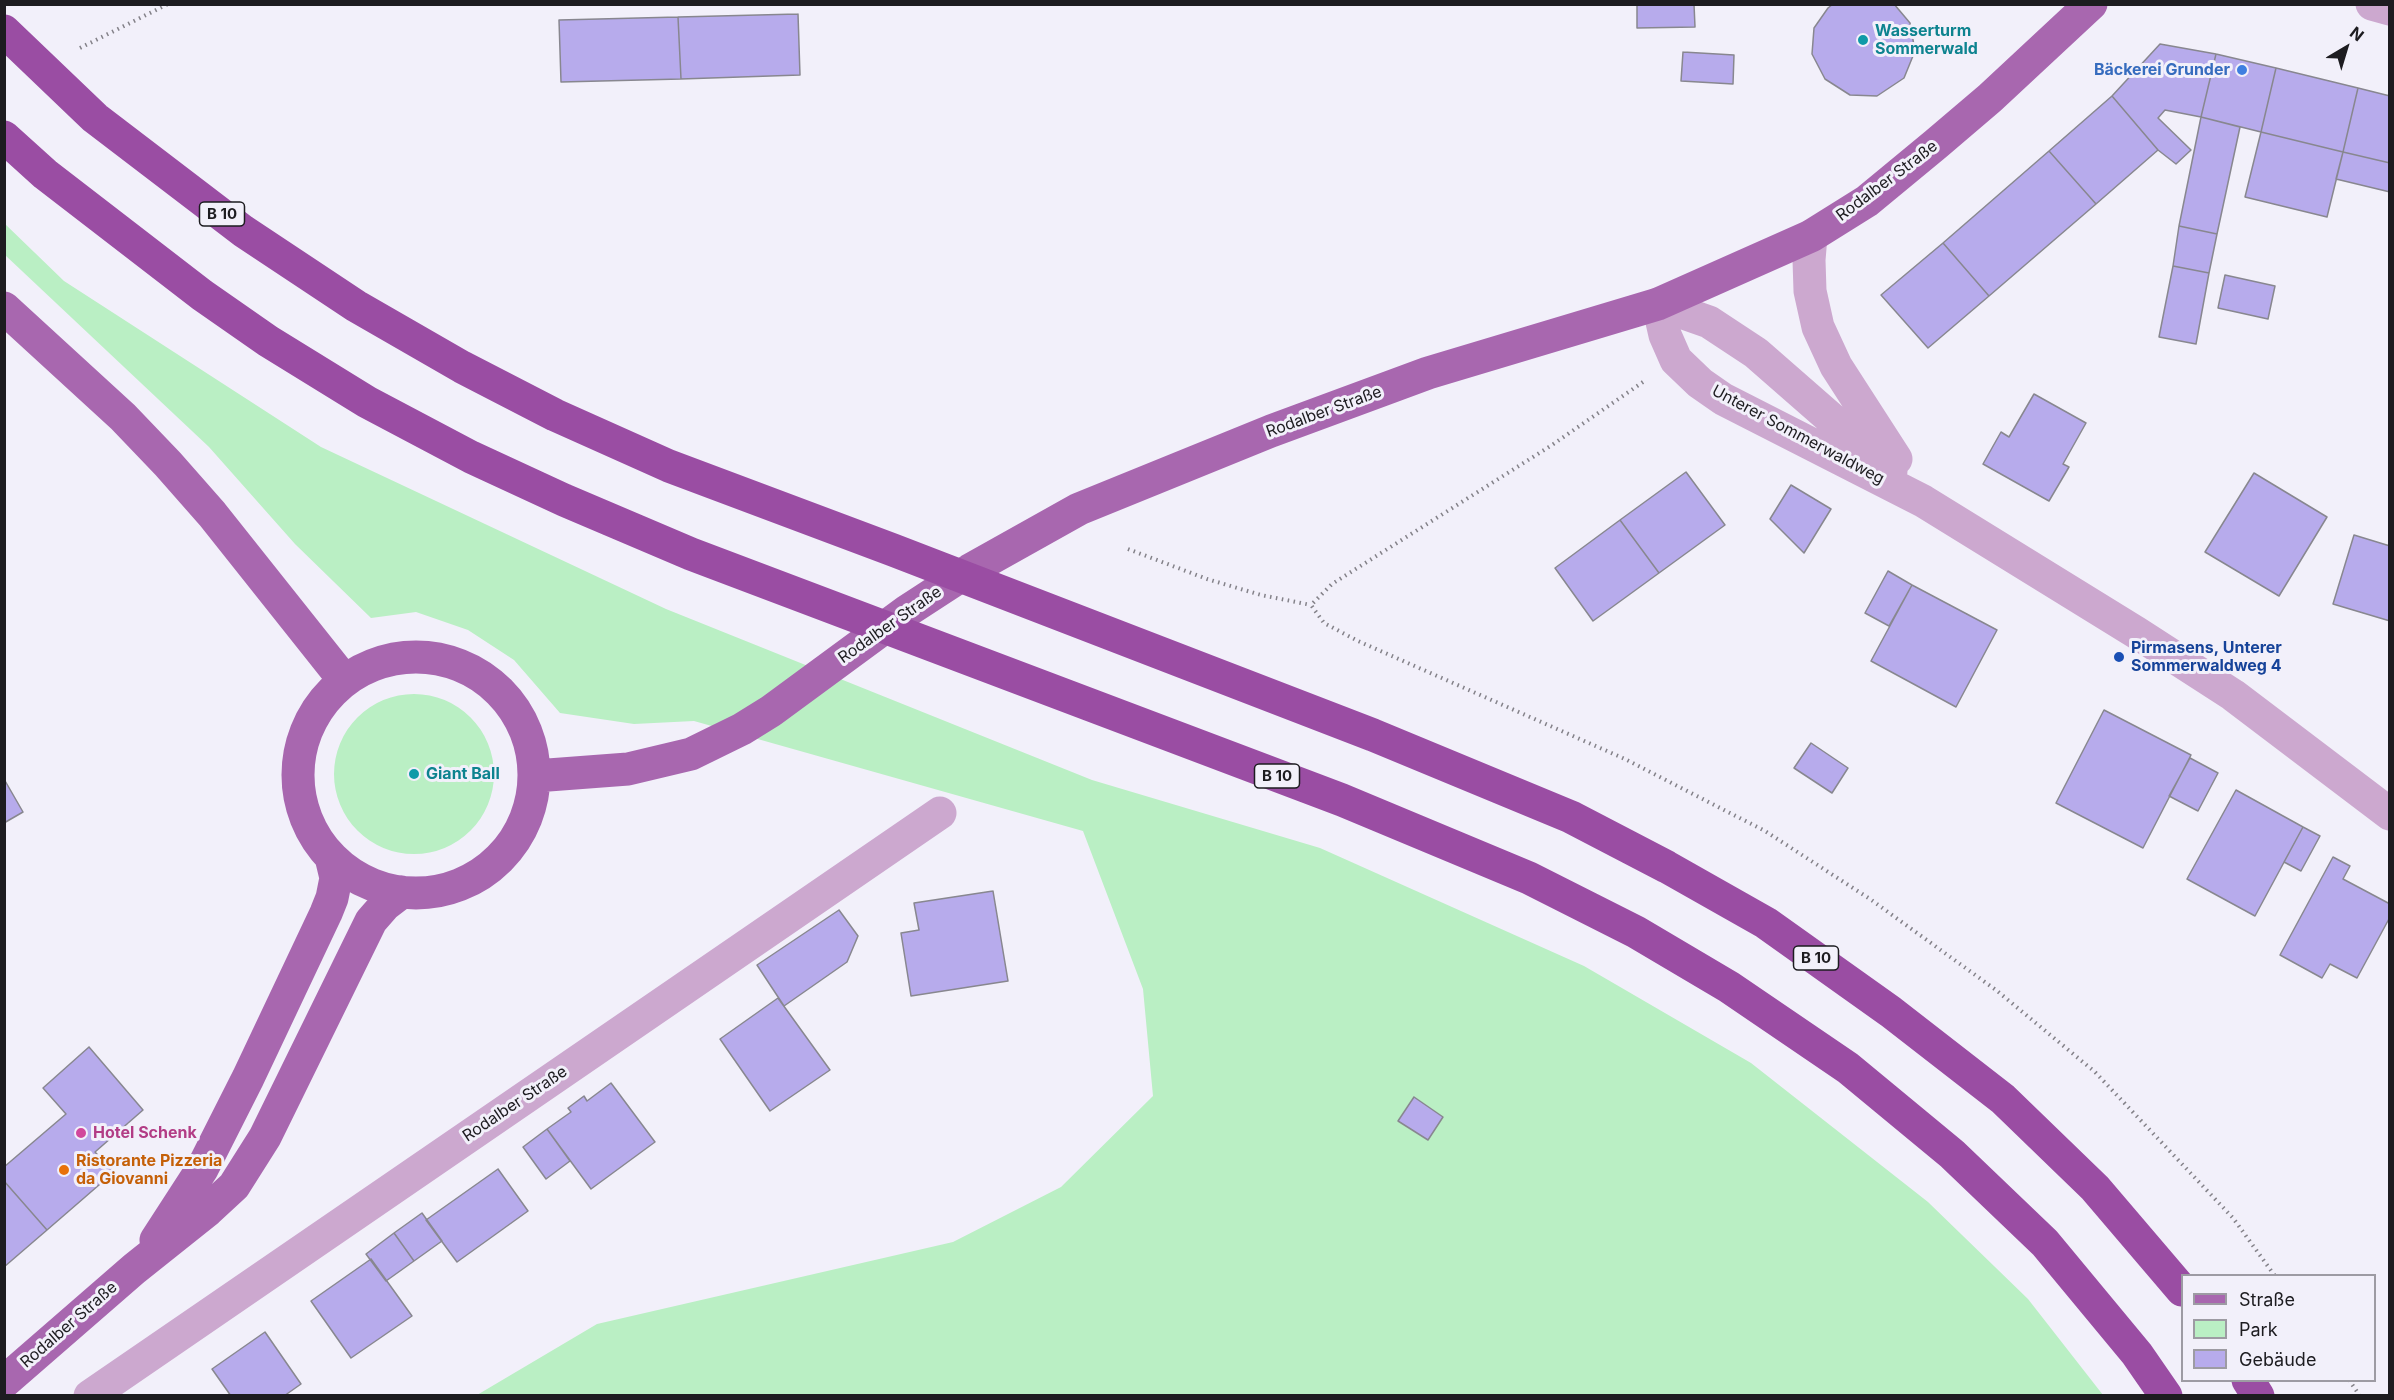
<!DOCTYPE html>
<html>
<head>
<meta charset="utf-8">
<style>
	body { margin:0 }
	#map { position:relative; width:2394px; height:1400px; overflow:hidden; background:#f2f0fa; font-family:Inter,sans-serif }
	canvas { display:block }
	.frame { position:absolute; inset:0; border:6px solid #1d1c20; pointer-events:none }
	.legend { position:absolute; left:2181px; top:1274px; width:195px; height:108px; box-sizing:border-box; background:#f2f0fa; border:2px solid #9d9ba3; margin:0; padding:8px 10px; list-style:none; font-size:18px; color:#1d1c20 }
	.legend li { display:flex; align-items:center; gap:12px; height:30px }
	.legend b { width:30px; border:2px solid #9d9ba3 }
	.north { position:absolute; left:2316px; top:18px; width:60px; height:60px; -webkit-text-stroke:4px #f2f0fa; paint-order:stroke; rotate:38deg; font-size:16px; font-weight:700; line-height:24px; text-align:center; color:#1d1c20 }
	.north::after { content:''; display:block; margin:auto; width:21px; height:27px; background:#1d1c20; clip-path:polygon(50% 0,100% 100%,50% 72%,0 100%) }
</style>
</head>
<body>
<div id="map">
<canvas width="2394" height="1400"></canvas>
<div class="frame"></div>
<ul class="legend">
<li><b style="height:8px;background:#a867af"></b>Straße</li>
<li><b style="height:16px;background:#baefc4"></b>Park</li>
<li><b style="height:16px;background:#b7abec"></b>Gebäude</li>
</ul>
<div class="north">N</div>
</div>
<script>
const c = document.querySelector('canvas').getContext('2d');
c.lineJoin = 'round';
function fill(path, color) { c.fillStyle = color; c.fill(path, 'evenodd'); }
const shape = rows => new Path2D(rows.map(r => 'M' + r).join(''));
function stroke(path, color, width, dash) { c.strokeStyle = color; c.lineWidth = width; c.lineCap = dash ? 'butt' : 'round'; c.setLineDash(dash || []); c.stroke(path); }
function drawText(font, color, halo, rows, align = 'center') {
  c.font = font + ' Inter,sans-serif'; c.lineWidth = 6; c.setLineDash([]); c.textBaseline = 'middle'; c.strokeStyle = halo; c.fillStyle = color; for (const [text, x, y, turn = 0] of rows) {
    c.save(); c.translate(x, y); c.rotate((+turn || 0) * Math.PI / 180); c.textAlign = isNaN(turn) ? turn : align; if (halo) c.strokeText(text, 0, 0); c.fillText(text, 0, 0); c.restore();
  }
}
const green = shape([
	[4,223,64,281,321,447,666,609,1092,780,1320,848,1584,966,1751,1063,1928,1202,2028,1299,2103,1395,477,1395,597,1324,953,1242,1061,1187,1153,1096,1143,989,1083,831,694,721,634,724,560,713,514,660,468,630,416,612,371,618,295,544,209,447,5,255],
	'334 774a80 80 0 1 1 160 0a80 80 0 1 1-160 0Z'
]);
const building = shape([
	[1637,4,1694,4,1695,27,1637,28,1637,4],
	[1833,4,1894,4,1910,23,1915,51,1904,78,1877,96,1850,95,1825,79,1812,54,1814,28,1828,8,1833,4],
	[798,14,800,75,681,79,678,17,798,14],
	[678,17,681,79,561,82,559,20,678,17],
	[2160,44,2216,54,2201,117,2165,110,2158,118,2191,150,2176,164,2158,150,2112,96,2160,44],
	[1683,52,1734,55,1733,84,1681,81,1683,52],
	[2216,54,2276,68,2261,132,2201,117,2216,54],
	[2276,68,2358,88,2343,152,2261,132,2276,68],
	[2358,88,2390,96,2390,163,2343,152,2358,88],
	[2112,96,2158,150,2096,204,2049,151,2112,96],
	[2201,117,2240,127,2217,234,2179,226,2201,117],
	[2261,132,2343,152,2327,217,2245,197,2261,132],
	[2049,151,2096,204,1989,296,1943,243,2049,151],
	[2343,152,2390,163,2390,192,2336,179,2343,152],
	[2179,226,2217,234,2209,273,2173,266,2179,226],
	[1943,243,1989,296,1928,348,1881,295,1943,243],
	[2173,266,2209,273,2196,344,2159,337,2173,266],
	[2225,275,2275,286,2268,319,2218,308,2225,275],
	[2034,394,2086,423,2063,464,2069,467,2049,501,1983,464,2001,432,2009,437,2034,394],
	[1686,472,1725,525,1659,573,1620,520,1686,472],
	[2254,473,2327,517,2279,596,2205,552,2254,473],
	[1791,485,1831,509,1804,553,1770,519,1791,485],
	[1620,520,1659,573,1593,621,1555,568,1620,520],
	[2354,535,2390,546,2390,621,2333,604,2354,535],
	[1888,571,1912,585,1889,626,1865,613,1888,571],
	[1912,585,1997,630,1956,707,1871,661,1912,585],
	[2104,710,2191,755,2143,848,2056,803,2104,710],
	[1811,743,1848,768,1832,793,1794,768,1811,743],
	[2190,758,2218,773,2198,811,2169,796,2190,758],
	[4,779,23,812,4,823,4,779],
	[2236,790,2303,827,2255,916,2187,879,2236,790],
	[2303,827,2320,836,2301,871,2284,862,2303,827],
	[2333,857,2350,866,2343,879,2390,904,2390,917,2357,978,2330,964,2322,978,2280,955,2333,857],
	[993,891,1008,981,911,996,901,933,919,930,914,903,993,891],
	[839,910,858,936,847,962,784,1006,757,965,839,910],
	[778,998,830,1070,770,1111,720,1039,778,998],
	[89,1047,143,1110,95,1152,114,1172,47,1230,4,1181,4,1167,66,1114,43,1088,89,1047],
	[611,1083,655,1142,591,1189,547,1129,571,1112,568,1108,584,1096,587,1101,611,1083],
	[1414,1097,1443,1117,1428,1140,1398,1121,1414,1097],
	[547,1129,570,1161,546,1179,523,1147,547,1129],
	[498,1169,528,1211,457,1262,426,1220,498,1169],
	[4,1181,47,1230,4,1267,4,1181],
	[422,1213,442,1241,414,1261,394,1233,422,1213],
	[394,1233,414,1261,386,1281,366,1254,394,1233],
	[371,1259,412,1316,351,1358,311,1301,371,1259],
	[265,1332,301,1384,284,1396,231,1396,212,1369,265,1332]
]);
const path = shape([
	[80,48,168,4],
	[1643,382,1552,445,1332,584,1311,605,1324,623,1358,641,1625,759,1765,831,1870,899,1996,990,2095,1072,2233,1218,2275,1276],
	[1128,549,1207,579,1261,595,1311,605],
	[2349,1380,2360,1396]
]);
const minor = shape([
	[2372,4,2390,9],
	[1811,236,1809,260,1810,291,1818,327,1836,366,1896,459],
	[1658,304,1665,335,1676,360,1700,383,1723,399,1923,501,2137,633,2233,695,2390,814],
	[1658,304,1709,322,1756,353,1891,471],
	[90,1396,940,813]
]);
const major = shape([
	[4,308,123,417,168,464,212,514,344,680],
	'298 775a118 118 0 1 1 236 0a118 118 0 1 1-236 0Z',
	[535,776,628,769,691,754,742,729,771,711,907,611,970,570,1079,509,1271,431,1428,373,1658,304,1811,236,1867,201,1936,144,1990,98,2091,4],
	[156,1240,202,1169,248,1078,326,913,332,898,336,878,331,857],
	[4,1382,134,1269,208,1210,234,1186,265,1137,371,921,385,905,402,892]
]);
const highway = shape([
	[4,31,95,118,243,231,356,306,462,367,555,415,669,466,893,550,1373,735,1571,817,1667,867,1766,923,1891,1012,2003,1099,2095,1188,2182,1290],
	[4,137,45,174,202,295,268,341,367,402,471,457,564,500,691,554,1342,800,1529,878,1636,932,1729,987,1848,1068,1952,1154,2045,1243,2137,1354,2166,1396],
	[2248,1380,2258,1396]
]);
const markers = [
	[1863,40,6,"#0f9aa8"],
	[2242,70,6,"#3f7fe0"],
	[2119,657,6,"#1a4fb4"],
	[414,774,6,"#0f9aa8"],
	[81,1133,6,"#d1479c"],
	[64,1170,6,"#e8710a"]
];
const shields = [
	[222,214,45],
	[1277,776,45],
	[1816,958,45]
];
const shieldNames = [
	["B 10",222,214],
	["B 10",1277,776],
	["B 10",1816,958]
];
const cultureNames = [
	["Wasserturm",1875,31],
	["Sommerwald",1875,49],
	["Giant Ball",426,774]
];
const shopNames = [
	["Bäckerei Grunder",2230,70]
];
const streetNames = [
	["Rodalber Straße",1887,181,-37],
	["Rodalber Straße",1324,412,-20],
	["Unterer Sommerwaldweg",1798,435,28],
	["Rodalber Straße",890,625,-35],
	["Rodalber Straße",515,1104,-34],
	["Rodalber Straße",69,1325,-41]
];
const transitNames = [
	["Pirmasens, Unterer",2131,648],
	["Sommerwaldweg 4",2131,666]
];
const hotelNames = [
	["Hotel Schenk",93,1133]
];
const foodNames = [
	["Ristorante Pizzeria",76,1161],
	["da Giovanni",76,1179]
];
fill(green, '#baefc4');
fill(building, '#b7abec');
stroke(building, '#88878f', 1.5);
stroke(path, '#848289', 4, [1.5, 4.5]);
stroke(minor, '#cca8cf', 33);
stroke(major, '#a867af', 33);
stroke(highway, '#9a4da3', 33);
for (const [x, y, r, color] of markers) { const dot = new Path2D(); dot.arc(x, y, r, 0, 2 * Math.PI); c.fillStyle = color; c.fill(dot); stroke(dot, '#f2f0fa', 2); }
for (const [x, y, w] of shields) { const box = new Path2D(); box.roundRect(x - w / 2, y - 12, w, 24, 4.5); c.fillStyle = '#f2f0fa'; c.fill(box); stroke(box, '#1d1c20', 1.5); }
drawText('bold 15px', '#1d1c20', null, shieldNames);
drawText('bold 16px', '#0d838f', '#f2f0fa', cultureNames, 'left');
drawText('bold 16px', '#366cbe', '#f2f0fa', shopNames, 'right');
drawText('16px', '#1d1c20', '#f2f0fa', streetNames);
drawText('bold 16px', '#164399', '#f2f0fa', transitNames, 'left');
drawText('bold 16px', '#b23c85', '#f2f0fa', hotelNames, 'left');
drawText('bold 16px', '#c56008', '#f2f0fa', foodNames, 'left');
</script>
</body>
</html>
